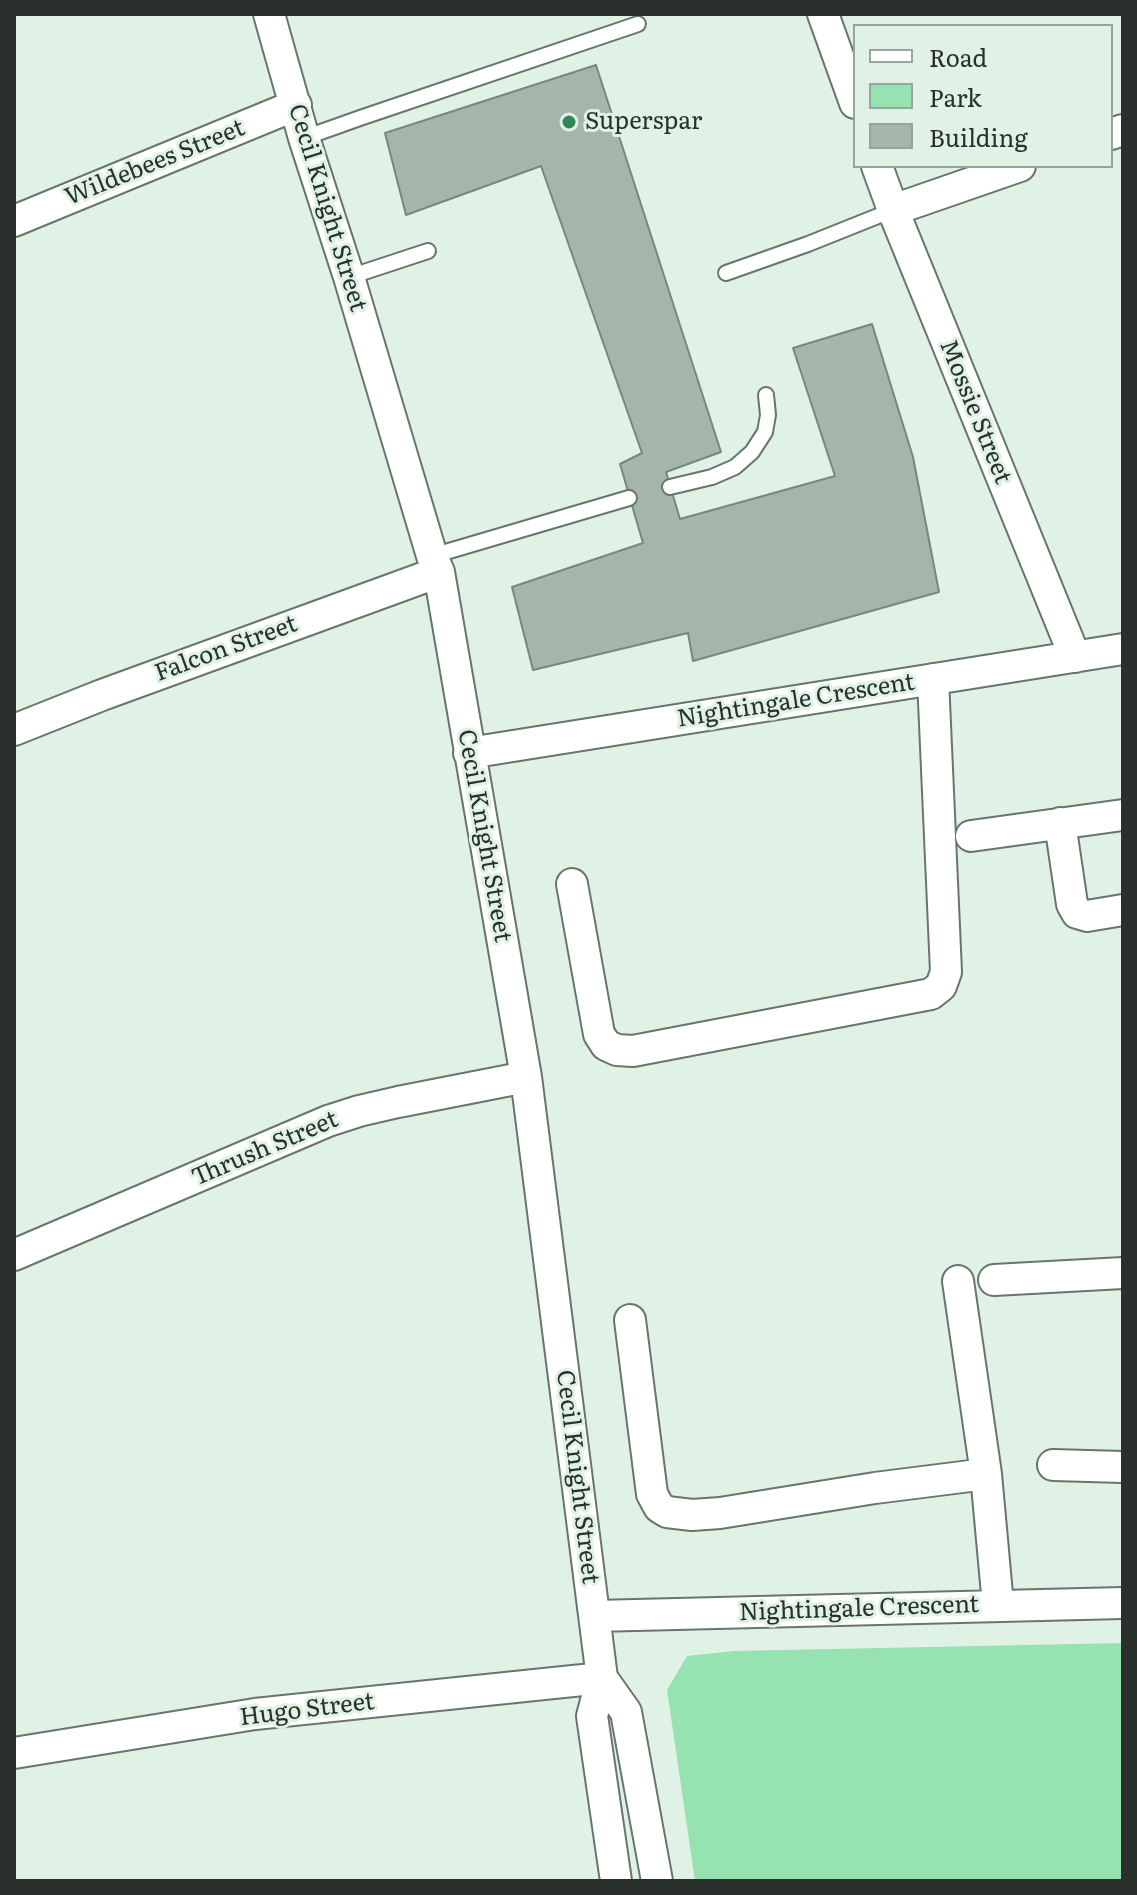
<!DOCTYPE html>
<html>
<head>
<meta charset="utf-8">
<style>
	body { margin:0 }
	#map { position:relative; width:1137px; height:1895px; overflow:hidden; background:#e0f2e6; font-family:Literata,serif }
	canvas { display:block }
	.frame { position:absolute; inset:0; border:16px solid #2a312c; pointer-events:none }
	.legend { position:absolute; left:853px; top:24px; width:260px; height:144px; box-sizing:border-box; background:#e0f2e6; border:2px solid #97a59c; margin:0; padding:10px 14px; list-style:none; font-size:24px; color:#2a312c }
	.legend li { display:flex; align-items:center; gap:16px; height:40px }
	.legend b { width:40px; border:2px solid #97a59c }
</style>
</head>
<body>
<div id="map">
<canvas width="1137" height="1895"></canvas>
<div class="frame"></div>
<ul class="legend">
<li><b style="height:10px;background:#fff"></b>Road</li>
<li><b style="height:22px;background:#96e3b1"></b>Park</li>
<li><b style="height:22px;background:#a5b5aa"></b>Building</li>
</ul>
</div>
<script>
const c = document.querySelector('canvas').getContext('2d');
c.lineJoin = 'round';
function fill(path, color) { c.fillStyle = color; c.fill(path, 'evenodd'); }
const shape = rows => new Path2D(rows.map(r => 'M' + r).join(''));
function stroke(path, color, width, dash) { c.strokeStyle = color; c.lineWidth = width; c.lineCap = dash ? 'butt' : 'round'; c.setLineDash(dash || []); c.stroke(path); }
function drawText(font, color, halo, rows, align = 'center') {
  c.font = font + ' Literata,serif'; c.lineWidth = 6; c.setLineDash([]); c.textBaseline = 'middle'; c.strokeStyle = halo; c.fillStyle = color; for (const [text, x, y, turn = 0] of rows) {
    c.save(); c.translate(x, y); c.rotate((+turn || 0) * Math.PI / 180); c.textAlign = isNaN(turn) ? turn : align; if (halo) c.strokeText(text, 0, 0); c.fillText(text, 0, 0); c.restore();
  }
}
const green = shape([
	[1123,1643,1123,1881,695,1881,667,1690,687,1656,734,1651]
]);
const building = shape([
	[596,65,721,452,666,472,680,519,835,476,793,348,872,324,913,457,939,592,693,661,688,633,533,670,512,587,643,543,620,464,642,453,541,166,406,215,385,133,596,65]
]);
const lane = shape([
	[304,138,360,118,638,24],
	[726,273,808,244,893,210],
	[349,277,428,251],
	[670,487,712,477,735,467,752,452,765,432,768,415,766,395],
	[432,556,629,498]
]);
const street = shape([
	[269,14,304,138,349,277,432,556,439,572,526,1077,602,1678,592,1716,616,1881],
	[823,14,855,103],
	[1111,134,1123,130],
	[877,166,893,210,1075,657],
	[893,210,1020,166],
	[14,221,296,105],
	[14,730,102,695,439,572],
	[469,753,1123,649],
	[1060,823,1072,904,1077,913,1087,916,1123,910],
	[971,836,1123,815],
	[572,884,599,1034,606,1045,617,1050,633,1051,931,994,941,986,946,972,933,679],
	[14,1255,328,1121,359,1111,398,1102,526,1077],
	[994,1280,1123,1273],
	[958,1281,986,1474,998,1605],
	[630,1320,652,1494,659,1507,667,1512,692,1515,720,1513,875,1488,986,1474],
	[1053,1465,1123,1467],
	[595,1616,1123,1603],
	[602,1678,626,1712,657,1881],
	[14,1753,255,1714,602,1678]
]);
const markers = [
	[569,122,8,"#348657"]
];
const poiNames = [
	["Superspar",585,122]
];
const streetNames = [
	["Wildebees Street",155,163,-22],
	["Cecil Knight Street",327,208,73],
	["Mossie Street",975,412,68],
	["Falcon Street",226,649,-20],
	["Nightingale Crescent",796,701,-9],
	["Cecil Knight Street",484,836,80],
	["Thrush Street",265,1149,-23],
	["Cecil Knight Street",577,1477,83],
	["Nightingale Crescent",859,1609,-2],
	["Hugo Street",307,1710,-7]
];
fill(green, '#96e3b1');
fill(building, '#a5b5aa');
stroke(building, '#78877d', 2);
stroke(lane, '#67766b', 18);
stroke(street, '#67766b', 34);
stroke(lane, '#fff', 14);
stroke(street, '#fff', 30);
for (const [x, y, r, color] of markers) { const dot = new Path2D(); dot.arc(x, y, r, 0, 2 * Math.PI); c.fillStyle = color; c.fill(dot); stroke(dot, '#e0f2e6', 3); }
drawText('24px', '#2a312c', '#e0f2e6', poiNames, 'left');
drawText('24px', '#2a312c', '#e0f2e6', streetNames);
</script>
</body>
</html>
